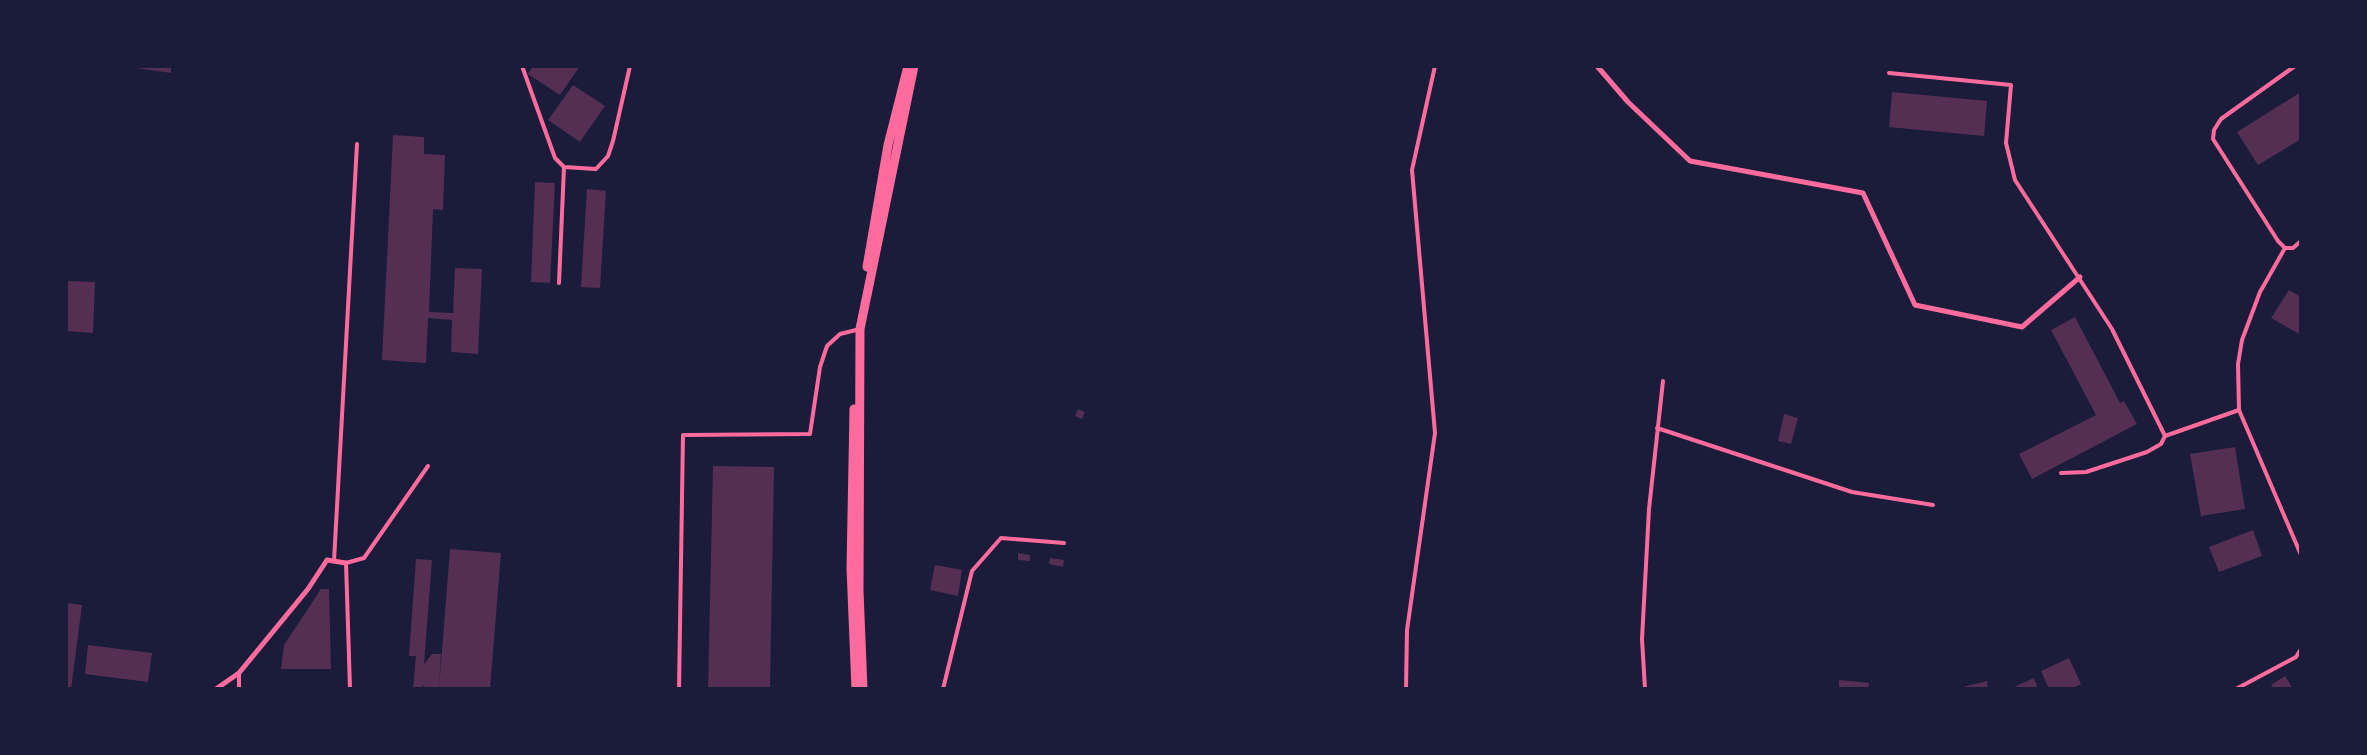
<!DOCTYPE html>
<html>
<head>
<meta charset="utf-8">
<style>
	body { margin:0 }
	#map { position:relative; width:2367px; height:755px; overflow:hidden; background:#1b1b3a; font-family:"DM Sans",sans-serif }
	canvas { display:block }
	.frame { position:absolute; inset:0; border:68px solid #1b1b3a; pointer-events:none }
</style>
</head>
<body>
<div id="map">
<canvas width="2367" height="755"></canvas>
<div class="frame"></div>
</div>
<script>
const c = document.querySelector('canvas').getContext('2d');
c.lineJoin = 'round';
function fill(path, color) { c.fillStyle = color; c.fill(path, 'evenodd'); }
const shape = rows => new Path2D(rows.map(r => 'M' + r).join(''));
function stroke(path, color, width, dash) { c.strokeStyle = color; c.lineWidth = width; c.lineCap = dash ? 'butt' : 'round'; c.setLineDash(dash || []); c.stroke(path); }
const building = shape([
	[123,66,171,66,171,73],
	[533,66,580,66,560,95,528,74],
	[573,85,605,106,580,142,548,120],
	[1892,92,1987,101,1984,136,1889,127],
	[2301,92,2301,139,2258,165,2237,132],
	[393,135,424,137,424,154,445,155,443,210,433,209,429,312,453,313,455,268,482,269,478,354,451,352,452,320,428,318,426,363,382,360],
	[535,182,555,183,550,283,531,282],
	[587,189,606,191,600,288,581,287],
	[67,281,95,282,93,333,66,331],
	[2289,290,2301,297,2301,335,2271,318],
	[2075,317,2120,403,2124,401,2137,424,2032,479,2019,454,2096,415,2051,330],
	[1078,409,1085,412,1082,419,1075,416],
	[1784,414,1798,418,1791,444,1778,441],
	[2235,447,2245,509,2201,516,2190,454],
	[713,466,774,467,770,689,708,689],
	[2253,530,2262,556,2219,572,2209,547],
	[450,549,501,553,490,689,439,689],
	[1018,553,1030,555,1030,561,1018,560],
	[1050,558,1064,560,1063,567,1049,564],
	[416,559,432,560,424,664,432,654,441,654,439,689,425,689,422,684,422,689,413,689,416,656,409,656],
	[935,565,962,570,958,596,930,590],
	[321,589,329,589,331,669,281,669,284,645],
	[66,603,82,605,71,689,66,689],
	[88,645,152,653,148,682,85,674],
	[2069,658,2081,684,2071,689,2049,689,2041,671],
	[2285,676,2293,689,2274,689,2271,685],
	[2034,678,2038,689,2010,689],
	[1839,680,1869,683,1868,689,1839,689],
	[1987,681,1988,689,1963,689,1963,687]
]);
const service = shape([
	[522,66,555,158,564,167,596,169,608,156,613,141,630,66],
	[2295,66,2221,119,2214,130,2213,139,2278,241,2285,248,2293,248,2301,241],
	[1889,73,2011,85,2006,143,2015,180,2112,329,2165,436,2161,444,2147,452,2086,472,2061,473],
	[559,283,564,167],
	[2239,410,2238,364,2242,340,2260,292,2285,248],
	[1657,428,1852,492,1933,505],
	[2165,436,2239,410,2301,555],
	[334,561,357,144],
	[239,689,239,673],
	[350,689,346,563,364,558,428,466],
	[679,689,683,435,810,434,820,367,827,346,840,334,860,329],
	[943,689,972,571,1001,538,1064,543],
	[1406,689,1407,630,1435,433,1412,170,1435,66],
	[1645,689,1642,639,1649,509,1663,381],
	[2236,689,2296,657,2301,649]
]);
const minor = shape([
	[1597,66,1628,102,1690,161,1863,193,1915,305,2022,327,2080,277],
	[216,689,239,673,308,589,327,560,346,563]
]);
const tertiary = shape([
	[867,267,888,145,908,66],
	[854,409,851,568,856,689],
	[863,689,859,591,860,329,914,66]
]);
fill(building, '#542f53');
stroke(service, '#ff6b9d', 4);
stroke(minor, '#ff6b9d', 5);
stroke(tertiary, '#ff6b9d', 9);
</script>
</body>
</html>
